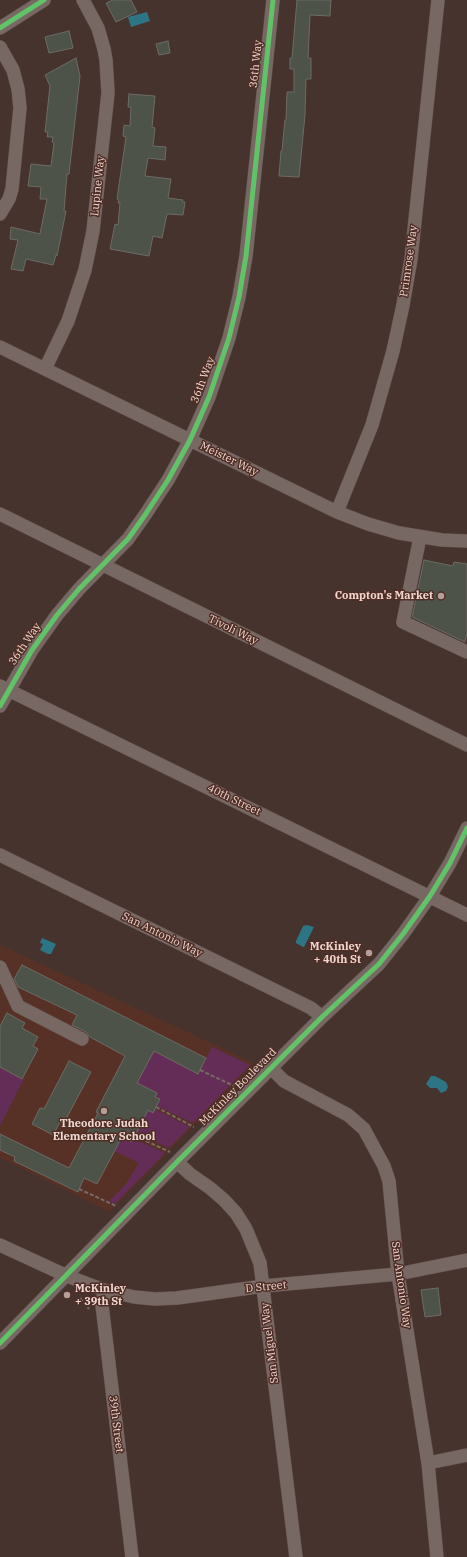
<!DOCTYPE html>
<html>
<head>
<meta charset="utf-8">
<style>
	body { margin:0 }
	canvas { display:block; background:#46332e }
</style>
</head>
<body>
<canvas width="467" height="1557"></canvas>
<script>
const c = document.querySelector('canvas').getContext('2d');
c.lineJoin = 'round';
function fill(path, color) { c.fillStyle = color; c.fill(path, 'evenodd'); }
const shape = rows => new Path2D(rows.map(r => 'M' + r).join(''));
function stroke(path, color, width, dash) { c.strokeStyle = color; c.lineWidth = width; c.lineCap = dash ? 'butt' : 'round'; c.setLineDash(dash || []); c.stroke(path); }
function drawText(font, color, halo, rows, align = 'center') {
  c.font = font + ' "IBM Plex Serif",serif'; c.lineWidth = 3; c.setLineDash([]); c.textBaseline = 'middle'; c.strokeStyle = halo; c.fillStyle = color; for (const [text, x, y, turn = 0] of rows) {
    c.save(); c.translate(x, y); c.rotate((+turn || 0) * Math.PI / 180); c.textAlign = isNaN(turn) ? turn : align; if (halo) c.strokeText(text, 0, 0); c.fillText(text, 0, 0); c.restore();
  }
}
const built = shape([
	[0,945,254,1063,110,1212,0,1158]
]);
const green = shape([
	[212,1047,250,1065,193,1123,157,1106,160,1099,137,1083,154,1051,198,1073],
	[0,1067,24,1079,0,1126],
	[155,1109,190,1127,169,1148,136,1133,148,1110,153,1112],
	[122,1137,132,1142,134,1139,165,1153,115,1204,109,1201,126,1184,139,1163,115,1151]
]);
const water = shape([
	[147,12,150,21,131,27,128,17],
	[307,925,314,927,304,947,303,947,296,943,296,941,303,926],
	[42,938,56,944,51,954,48,954,40,950,43,944,40,943],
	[431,1076,435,1076,446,1082,448,1087,446,1091,441,1093,437,1088,430,1088,426,1084]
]);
const building = shape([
	[113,0,131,0,137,12,116,22,106,3,113,0],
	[297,0,331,0,330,16,310,15,308,58,311,58,311,79,306,79,305,115,299,177,279,176,281,151,282,151,285,120,286,120,287,92,294,92,294,69,290,69,290,58,292,58,297,0],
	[69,31,73,48,49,53,45,37,69,31],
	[168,41,170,53,159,55,156,44,168,41],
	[76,58,80,76,69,174,67,174,64,211,66,211,57,256,56,255,53,265,26,259,23,271,11,269,18,240,10,239,11,227,40,234,47,199,40,199,41,187,28,186,31,164,51,166,54,143,52,142,53,137,47,137,48,132,45,132,50,86,45,75,76,58],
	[129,94,155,96,152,127,155,128,153,146,166,147,165,160,148,158,145,176,171,179,168,198,183,200,182,202,185,202,183,215,167,214,162,238,153,236,149,256,110,249,115,224,118,225,120,203,118,203,119,200,117,199,126,137,123,136,124,125,130,126,131,107,128,107,129,94],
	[424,560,453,566,454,562,467,564,467,633,465,642,412,617,424,560],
	[22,965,206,1058,198,1074,154,1051,137,1083,157,1093,155,1097,160,1099,153,1113,148,1110,132,1142,122,1137,97,1184,84,1178,78,1192,14,1161,15,1157,0,1150,0,1134,69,1168,98,1113,96,1112,125,1056,90,1037,86,1032,72,1025,77,1015,18,987,14,979,22,965],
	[7,1013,25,1023,22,1028,38,1037,33,1046,38,1049,22,1079,0,1067,0,1026,7,1013],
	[69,1061,91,1072,66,1119,63,1117,53,1135,32,1124,40,1108,44,1109,69,1061],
	[438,1288,441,1315,425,1317,421,1290,438,1288]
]);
const path = shape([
	[200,1070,234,1086],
	[156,1107,194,1127],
	[135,1136,170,1152],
	[79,1189,116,1206],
	[80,1298,89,1309]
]);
const minor = shape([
	[0,28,44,0],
	[0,47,13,70,18,89,20,108,12,189,9,199,0,214],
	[0,347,337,512,368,524,399,533,442,540,467,541],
	[45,369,68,321,85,270,93,231,108,93,106,60,104,49,98,28,83,0],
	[337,512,372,425,393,351,403,305,411,259,438,0],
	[0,514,467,745],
	[420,537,403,622,467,652],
	[0,686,467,915],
	[0,706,32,650,57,615,79,589,128,539,145,515,168,480,190,440,209,397,229,338,239,297,246,256,273,0],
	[0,855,311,1008,322,1017],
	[0,967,18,1006,82,1039],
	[271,1068,284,1081,348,1115,364,1129,384,1166,389,1181,398,1274,428,1463,437,1557],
	[177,1162,190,1174,210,1188,224,1200,236,1213,246,1229,260,1263,296,1557],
	[0,1245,67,1276,104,1290,134,1297,155,1299,177,1298,264,1286,398,1274,467,1260],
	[104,1290,102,1305,132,1557],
	[0,1343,177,1162,322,1017,379,964,403,934,430,896,450,863,467,828],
	[428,1463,467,1455]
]);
const cycleway = shape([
	[0,28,44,0],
	[0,706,32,650,57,615,79,589,128,539,145,515,168,480,190,440,209,397,229,338,239,297,246,256,273,0],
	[0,1343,177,1162,322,1017,379,964,403,934,430,896,450,863,467,828]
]);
const markers = [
	[441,596,4,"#b39e98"],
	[369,953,4,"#b39e98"],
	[104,1111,4,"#b39e98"],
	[67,1295,4,"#b39e98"]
];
const streetNames = [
	["36th Way",256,64,-84],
	["Lupine Way",98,186,-84],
	["Primrose Way",409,261,-82],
	["36th Way",203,380,-69],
	["Meister Way",229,459,26],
	["Tivoli Way",233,630,26],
	["36th Way",25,644,-56],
	["40th Street",234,800,26],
	["San Antonio Way",162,935,26],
	["McKinley Boulevard",238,1087,-45],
	["San Antonio Way",401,1285,82],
	["D Street",266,1287,-6],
	["San Miguel Way",270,1343,-97],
	["39th Street",116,1424,83]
];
const poiNames = [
	["Compton's Market",433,596],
	["McKinley",361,947],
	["+ 40th St",361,960],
	["Theodore Judah",104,1124,"center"],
	["Elementary School",104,1137,"center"],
	["McKinley",75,1289,"left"],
	["+ 39th St",75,1302,"left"]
];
fill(built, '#573126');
fill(green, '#642d57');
fill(water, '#2d7585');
fill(building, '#4d5349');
stroke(building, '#6c6b64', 1);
stroke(minor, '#63514d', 14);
stroke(path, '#786965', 2, [4, 2]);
stroke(minor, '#786864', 13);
stroke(cycleway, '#61c268', 5);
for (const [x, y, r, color] of markers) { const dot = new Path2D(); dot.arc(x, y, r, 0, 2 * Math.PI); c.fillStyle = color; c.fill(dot); stroke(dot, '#502d24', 1.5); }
drawText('11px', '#eed7d1', '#502d24', streetNames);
drawText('bold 11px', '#eed7d1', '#502d24', poiNames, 'right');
</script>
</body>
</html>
